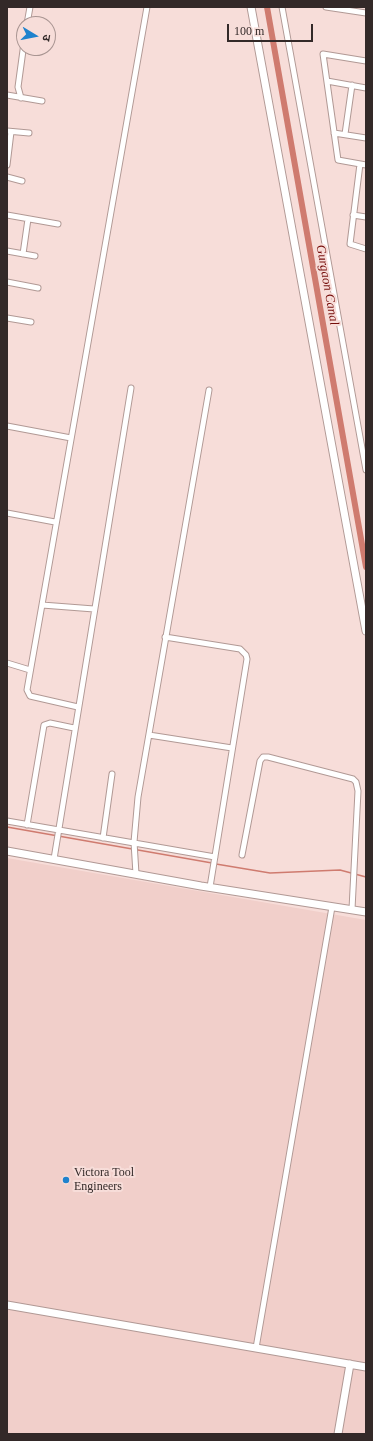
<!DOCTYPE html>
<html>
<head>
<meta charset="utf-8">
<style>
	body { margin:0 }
	#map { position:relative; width:373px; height:1441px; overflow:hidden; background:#f7ddd9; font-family:"Times New Roman","Noto Sans Devanagari",serif }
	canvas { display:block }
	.frame { position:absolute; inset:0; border:8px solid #332928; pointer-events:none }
	.north { position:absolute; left:16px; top:16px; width:40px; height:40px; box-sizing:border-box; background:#f7ddd9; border:1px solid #a99592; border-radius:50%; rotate:100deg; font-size:11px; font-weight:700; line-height:16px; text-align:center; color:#332928 }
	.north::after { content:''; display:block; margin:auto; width:14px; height:18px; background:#1f82cd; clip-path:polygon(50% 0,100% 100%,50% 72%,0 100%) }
	.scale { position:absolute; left:227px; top:24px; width:86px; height:18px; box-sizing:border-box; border:2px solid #332928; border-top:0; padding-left:5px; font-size:12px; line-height:14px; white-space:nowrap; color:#332928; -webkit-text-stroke:3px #f7ddd9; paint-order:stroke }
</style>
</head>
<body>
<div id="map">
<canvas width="373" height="1441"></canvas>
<div class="frame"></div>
<div class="north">उ</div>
<div class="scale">100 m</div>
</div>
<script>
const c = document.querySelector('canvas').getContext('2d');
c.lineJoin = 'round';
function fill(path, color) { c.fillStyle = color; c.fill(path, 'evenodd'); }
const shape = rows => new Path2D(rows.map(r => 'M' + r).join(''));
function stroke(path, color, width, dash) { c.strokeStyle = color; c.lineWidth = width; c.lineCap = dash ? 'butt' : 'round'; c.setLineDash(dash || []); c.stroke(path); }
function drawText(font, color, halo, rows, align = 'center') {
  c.font = font + ' "Times New Roman",serif'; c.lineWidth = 4; c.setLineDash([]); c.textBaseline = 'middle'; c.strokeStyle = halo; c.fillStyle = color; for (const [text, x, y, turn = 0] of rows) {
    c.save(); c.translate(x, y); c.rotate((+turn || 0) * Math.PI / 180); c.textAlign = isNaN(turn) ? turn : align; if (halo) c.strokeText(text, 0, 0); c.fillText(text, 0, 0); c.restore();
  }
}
const built = shape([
	[7,858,366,920,366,1434,7,1434]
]);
const stream = shape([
	[7,827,212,863],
	[216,864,270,873,340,870,366,877]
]);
const canal = shape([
	[267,7,366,567]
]);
const street = shape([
	[282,7,366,470],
	[326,7,366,13],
	[27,24,30,7],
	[366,61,323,54,338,160,366,165],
	[327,81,366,88],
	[7,95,42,101],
	[21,98,18,87,24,43],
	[7,131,29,133],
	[334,133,366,138],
	[345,134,352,85],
	[360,164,350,244,366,249],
	[7,165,11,132],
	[7,177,22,181],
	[7,215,58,224],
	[353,215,366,217],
	[7,251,35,256],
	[23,254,28,219],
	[7,282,38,288],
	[7,318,31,322],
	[7,426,71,438],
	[7,513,55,522],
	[42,605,94,609],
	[165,637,240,649,246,655,247,659,210,887],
	[7,663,30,670],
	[78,707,30,696,27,690,147,7],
	[149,735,232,748],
	[7,821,215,857],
	[27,825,44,725,50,723,74,728],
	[103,838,112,774],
	[242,855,260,761,263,757,268,757,353,779,356,782,358,791,352,909],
	[54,859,131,388],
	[136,874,134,842,138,797,209,390],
	[256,1348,332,907]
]);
const secondary = shape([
	[251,7,366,631],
	[7,851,201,886,366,912],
	[7,1305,366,1367],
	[338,1434,350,1364]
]);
const markers = [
	[66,1180,4,"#1f82cd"]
];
const poiNames = [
	["Victora Tool",74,1173],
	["Engineers",74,1187]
];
const waterNames = [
	["Gurgaon Canal",327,285,80]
];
fill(built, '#f1cfca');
stroke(stream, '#cf7b6f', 1.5);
stroke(canal, '#cf7b6f', 6);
stroke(street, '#b19995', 7);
stroke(secondary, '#b19995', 9);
stroke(street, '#fff', 5);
stroke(secondary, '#fff', 7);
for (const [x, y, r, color] of markers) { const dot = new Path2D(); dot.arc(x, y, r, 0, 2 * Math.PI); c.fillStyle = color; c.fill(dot); stroke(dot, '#f7ddd9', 1.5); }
drawText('12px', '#332928', '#f7ddd9', poiNames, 'left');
drawText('italic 13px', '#750d0a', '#f7ddd9', waterNames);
</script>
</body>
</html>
